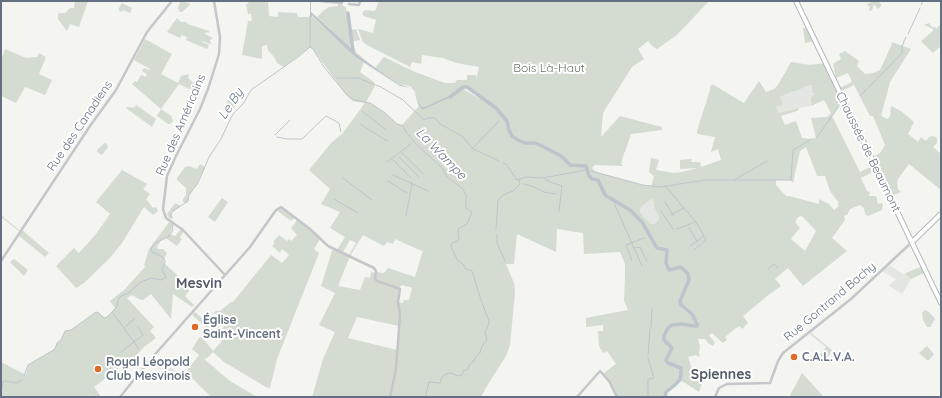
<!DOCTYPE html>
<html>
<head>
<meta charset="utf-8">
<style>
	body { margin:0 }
	#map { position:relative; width:942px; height:398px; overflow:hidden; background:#f4f4f0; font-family:Quicksand,sans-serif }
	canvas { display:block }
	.frame { position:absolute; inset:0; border:2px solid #647081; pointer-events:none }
</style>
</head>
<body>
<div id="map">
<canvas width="942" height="398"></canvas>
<div class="frame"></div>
</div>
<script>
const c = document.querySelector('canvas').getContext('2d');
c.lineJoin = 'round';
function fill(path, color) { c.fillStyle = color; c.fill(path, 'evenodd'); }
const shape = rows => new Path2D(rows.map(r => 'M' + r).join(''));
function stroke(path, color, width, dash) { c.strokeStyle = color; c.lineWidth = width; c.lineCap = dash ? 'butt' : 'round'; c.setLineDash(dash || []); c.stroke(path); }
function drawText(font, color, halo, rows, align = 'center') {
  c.font = font + ' Quicksand,sans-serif'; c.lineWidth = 4; c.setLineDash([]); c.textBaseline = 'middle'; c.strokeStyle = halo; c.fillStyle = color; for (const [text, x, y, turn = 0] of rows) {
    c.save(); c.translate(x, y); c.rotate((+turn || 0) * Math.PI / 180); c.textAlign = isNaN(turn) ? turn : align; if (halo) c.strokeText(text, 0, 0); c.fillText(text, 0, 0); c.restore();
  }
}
const built = shape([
	[810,85,812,86,815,93,810,104,811,106,789,110,779,114,775,107,780,97,791,92,796,91],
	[653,199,654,207,659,217,659,219,655,224,650,224,640,212,641,207,650,200],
	[889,265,911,279,902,294,889,286,896,279,882,271],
	[153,357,157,361,160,357,180,375,177,379,172,375,170,376,162,368,160,370,150,360]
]);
const green = shape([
	[75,1,88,1,79,27,70,24,67,31,58,19,58,15,59,13,65,13,70,8,74,8],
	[179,1,189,3,190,5,182,12,180,12,178,8,180,3],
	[249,1,268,1,269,16,278,17,278,12,297,13,298,17,311,17,311,14,341,44,364,62,360,72,374,82,375,86,366,102,370,103,384,112,397,124,402,125,419,106,421,109,425,109,451,97,453,95,425,107,422,107,418,102,415,90,410,86,398,84,375,68,384,57,415,72,445,83,455,83,457,80,467,80,467,75,476,75,476,79,479,67,456,63,443,58,422,55,421,64,412,62,410,67,367,45,363,42,358,29,373,33,376,20,364,16,362,14,363,12,365,10,375,11,379,1,709,1,677,35,657,49,652,46,648,41,638,49,644,59,632,67,603,113,601,137,620,116,662,127,662,130,631,134,625,152,624,153,621,164,623,166,595,165,592,168,596,172,646,186,651,186,654,176,649,172,651,158,659,160,656,170,674,173,682,172,698,168,680,169,680,160,692,159,691,162,700,162,701,167,721,160,718,149,711,152,715,137,697,134,697,131,710,90,710,87,712,84,744,103,759,81,766,92,774,89,778,85,791,62,810,65,826,63,838,89,852,82,848,73,836,78,833,64,841,59,839,54,845,51,859,61,857,66,865,74,873,73,880,70,892,44,892,42,911,49,890,82,881,116,888,119,890,116,891,106,901,111,914,122,908,134,918,142,921,137,926,141,929,137,933,136,937,138,937,143,933,147,941,154,941,190,909,164,898,179,897,183,898,189,901,192,890,197,877,170,861,178,867,191,870,192,869,196,876,196,878,204,881,203,883,204,882,210,868,216,865,214,864,208,860,205,850,209,848,213,848,214,844,216,845,220,832,238,847,251,803,286,788,268,775,279,781,286,771,293,743,316,748,323,742,329,740,326,736,328,725,337,727,340,723,343,712,333,709,335,715,343,713,346,708,343,705,339,698,339,700,346,699,353,700,355,698,357,696,355,688,357,695,378,704,378,699,392,682,381,667,393,668,397,613,397,616,394,603,374,609,369,616,364,607,351,603,353,599,346,598,331,603,331,603,325,586,327,586,318,628,310,624,301,625,278,625,264,620,252,584,254,583,233,557,229,556,252,517,234,514,264,506,264,514,283,515,292,510,345,506,356,485,389,485,390,481,397,312,397,323,359,335,332,319,325,335,293,321,286,333,248,337,250,345,237,330,228,340,212,321,204,330,189,309,170,331,143,343,133,365,103,353,101,346,95,313,49,310,47,284,67,277,63,274,57,268,50,267,45,262,46,262,59,242,55,248,21,252,21,251,14,248,14,246,4,248,4],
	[810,85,812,86,813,93,815,93,811,98,811,106,824,100,831,113,827,117,811,118,816,138,807,139,806,138,802,138,796,121,785,125,781,116,797,111,799,110,798,108,779,113,776,107,783,104,780,97,791,92,796,91],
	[854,85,870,116,873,116,885,145,880,153,871,158,874,165,860,172,832,116,843,100,840,92],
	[465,86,481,98,480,99,460,87],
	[806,147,817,176,825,176,830,191,839,203,837,204,839,206,834,210,829,204,819,199,819,204,789,196,786,196,776,185,776,180,790,180,793,183,800,151],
	[653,199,654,207,659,217,659,219,655,224,650,224,640,212,641,207,650,200],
	[802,216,816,231,805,251,791,239,800,228,796,223,796,220,798,217],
	[363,235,384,246,387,242,393,244,395,239,422,251,423,250,415,277,388,268,384,273,376,272,375,278,374,279,375,273,371,272,370,278,365,277,360,290,338,286,350,256],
	[350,240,356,243,349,255,343,252],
	[402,285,412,288,409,300,404,300,403,303,398,302,399,288],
	[357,317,399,326,397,350,348,338],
	[874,1,878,1,881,4,881,6,878,9,874,4,872,10,870,11,869,10,870,6,868,6,867,4],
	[122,3,132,8,130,13,123,10,121,12,119,11,119,8],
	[338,4,341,4,346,8,351,34,350,47,317,17,324,10,329,7,338,6],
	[177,18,181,22,186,22,188,24,209,31,209,33,206,32,205,34,213,38,210,40,211,44,213,45,202,41,202,42,209,45,207,49,186,40,187,37,182,35,180,38,167,32],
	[929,23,932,27,937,28,941,24,941,46,933,53,921,41,933,31,933,29,924,25],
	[809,27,815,41,805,43,803,28],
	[356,29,360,40,354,41,353,44,356,52,369,63,356,54,353,50,351,30],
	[145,39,172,54,161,74,178,83,181,76,189,74,188,78,197,86,197,87,189,89,179,84,161,109,171,116,173,121,170,124,168,124,157,116,161,109,132,84,135,81,137,82,141,75,146,77,147,74,142,71,144,68,149,70,150,69,134,60],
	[5,49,26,58,37,57,39,53,46,57,39,74,52,80,45,95,25,87,16,103,1,96,1,60],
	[228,100,237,104,229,114,225,113,226,110,224,108],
	[136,105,156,119,152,127,126,108,128,107,134,108],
	[105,143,107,144,108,147,102,155,97,152,97,150],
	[200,164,205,167,204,170,199,178,198,183,189,195,188,201,186,203,183,202,183,199,186,195,186,188,177,180,177,178,185,167,189,166,197,169],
	[122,170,147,184,143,189,150,194,146,199,153,208,156,207,158,211,153,215,144,207,122,243,110,258,84,283,76,288,56,266,74,248,79,253,96,234,110,214,96,202],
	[222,198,228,202,215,222,208,217],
	[175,203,181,206,171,213,172,218,170,219,167,214],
	[280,207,295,217,291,221,276,210],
	[1,215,20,231,22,230,49,253,45,257,18,235,20,232,1,217],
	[298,219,320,239,314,249,319,253,277,359,270,388,266,387,224,362,213,352,207,358,204,359,230,381,257,397,211,397,186,372,199,355,192,349,199,338,201,337,205,341,213,351,222,341,192,315,195,312,222,336,224,333,221,330,227,323,214,313,215,311,220,311,231,302,233,302,271,255,282,263,289,255,282,249,280,253,272,246,275,243,273,242,279,235,287,241,289,239,291,241,297,235,291,228],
	[170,221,173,223,170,234,175,236,181,229,184,231,180,237,182,239,177,246,166,238,161,240,157,247,158,249,163,249,166,252,167,254,164,258,164,263,190,287,188,290,189,291,185,296,194,305,192,307,173,294,171,319,151,294,143,300,139,299,132,295,127,298,154,327,150,331,156,338,144,347,131,361,124,364,94,387,100,395,98,397,92,397,90,395,88,397,1,397,1,362,26,375,28,365,55,349,57,343,61,340,65,331,71,330,96,312,99,313,104,318,107,317,115,308,110,301,125,289,145,267,144,265,149,249],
	[14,259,28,270,24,276,10,262],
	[923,266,926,272,911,279,904,274],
	[925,310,929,312,935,319,930,327,927,327,923,320,922,313],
	[811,333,832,350,827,359,819,356,826,347,810,334],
	[927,346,934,354,929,360,927,360,919,353],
	[802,373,824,397,789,397]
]);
const water = shape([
	[310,1,311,1,311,12,350,47,356,54,398,84,414,89,418,102,422,107,425,107,453,94,453,95,451,97,425,109,421,109,418,104,414,90,411,88,400,86,357,58,341,44,312,15,311,18,310,17]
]);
const stream = shape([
	[921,5,923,1],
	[908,34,920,8],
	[310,47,313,49,324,67,347,95,354,100,370,103,384,112,397,124,403,126,406,132,414,142,443,169,446,176,463,189,466,196,466,208,472,212,467,224,458,229,459,239,458,241,452,243,451,247,458,261,463,264,466,269,472,271,482,303,489,321,488,326,485,332,487,340,482,346,480,353,477,355,473,362,470,364,468,369,463,371,462,375,458,376,451,373,446,374,441,378,441,383,429,382,425,397],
	[336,78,358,78,381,87,403,100,424,120,428,118,435,118,440,124,462,136,473,149,499,161],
	[869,87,902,53,902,46,906,37],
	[860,96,867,89],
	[362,111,386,130],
	[360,124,387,141],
	[275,135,290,120],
	[277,137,287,139,302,139,326,116,339,123,341,132],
	[817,137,842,102],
	[472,149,499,121],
	[401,152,423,174],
	[399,157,419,177],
	[392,159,411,178],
	[387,162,411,144],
	[503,163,506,164,517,180,526,177],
	[591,171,643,185,660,187,706,180,790,180],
	[393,175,428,191],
	[527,177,543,178,585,170],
	[343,178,372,200],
	[545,179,553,183,562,186,561,193],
	[734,180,767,161],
	[791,180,793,150,810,140],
	[388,181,407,193],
	[524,184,532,186,544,192,556,194],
	[666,187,696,222,704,236,690,246],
	[334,199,358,213],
	[665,202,674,216],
	[614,203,642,266],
	[559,211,561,194],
	[661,211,673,229],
	[670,215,684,208],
	[406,216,412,184],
	[172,218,171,214,173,211,188,201,189,195,198,183,209,157,221,139,229,122,233,114,243,104,251,90,298,57,310,47,310,16],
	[689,228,697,241],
	[496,229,498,200,503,195,513,191,520,184,519,180],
	[677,229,695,222],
	[497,234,497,243,505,261],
	[634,248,640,247,647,262],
	[694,250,706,240,704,237],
	[632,261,626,245,644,238],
	[768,269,774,264,778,268],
	[113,313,139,349],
	[125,327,135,318],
	[651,327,652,308],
	[121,352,143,335,138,327],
	[648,355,650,329],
	[24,376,28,365,55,349,57,343,61,340,65,331,71,330,96,312,99,313,104,318,107,317,116,308,119,298,121,296,127,294,141,282,151,278,161,280,165,278,166,277,162,270,165,262,164,258,159,255,152,252,151,249,155,243,168,237,172,232,173,224],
	[1,392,3,382,5,381,17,383,22,380],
	[648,397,648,379,654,378,648,358]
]);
const river = shape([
	[348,13,353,52],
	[450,97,463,87,467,87,496,108,507,121,509,130,512,136,518,140,525,143,535,143,544,147,561,156,570,165,586,166,589,176,592,179,598,180,605,195,630,210,642,222,657,248,667,250,666,263,669,270,681,267,688,274,689,280,680,301,681,305,692,314,697,324,697,326,694,326,682,324,672,325,668,328,664,336,664,340,672,348,666,360,668,363,681,368,681,374,680,379,676,384,666,392,665,397]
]);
const minor = shape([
	[214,1,220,37,219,54,208,89,200,109,176,156,167,176,163,209,166,218,183,230,225,275],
	[320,1,342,3],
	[349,4,359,5,360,1],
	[1,261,90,126,116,90,147,32,172,1],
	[120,397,150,360,250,247,276,210,281,207,310,229,328,246,374,268,376,271,375,278,377,281,400,289,398,302,400,315,396,369,390,397],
	[577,397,600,371,609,381,617,397],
	[715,397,719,388,727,384,770,383,778,361,783,353,851,299,912,242]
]);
const major = shape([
	[796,1,941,303],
	[912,242,941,214]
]);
const markers = [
	[195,327,4,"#df6b26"],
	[794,357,4,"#df6b26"],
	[98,369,4,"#df6b26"]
];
const parkNames = [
	["Bois Là-Haut",549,68]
];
const streetNames = [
	["Rue des Américains",181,125,-67],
	["Rue des Canadiens",80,126,-56],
	["Chaussée de Beaumont",868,152,64],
	["Rue Gontrand Bachy",830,302,-40]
];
const poiNames = [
	["Église",203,320],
	["Saint-Vincent",203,334],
	["C.A.L.V.A.",802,357],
	["Royal Léopold",106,362],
	["Club Mesvinois",106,376]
];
const waterNames = [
	["Le By",231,104,-56],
	["La Wampe",441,154,46]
];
const quarterNames = [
	["Mesvin",199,284],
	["Spiennes",721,375]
];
fill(built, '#e4e6e4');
fill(green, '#d4dbd1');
fill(water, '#bdc5cc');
stroke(stream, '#bdc5cc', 1);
stroke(river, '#bdc5cc', 3.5);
stroke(major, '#b5b7bc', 6);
stroke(minor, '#c4c6ca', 2.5);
stroke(major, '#fff', 4);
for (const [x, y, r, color] of markers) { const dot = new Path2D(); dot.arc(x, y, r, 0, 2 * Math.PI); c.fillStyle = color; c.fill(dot); stroke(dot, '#fff', 1.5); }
drawText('12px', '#647862', '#fff', parkNames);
drawText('12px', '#647081', '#fff', streetNames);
drawText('bold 12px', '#647081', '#fff', poiNames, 'left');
drawText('italic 13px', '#647885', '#fff', waterNames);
drawText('bold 14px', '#515a66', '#fff', quarterNames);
</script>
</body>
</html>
